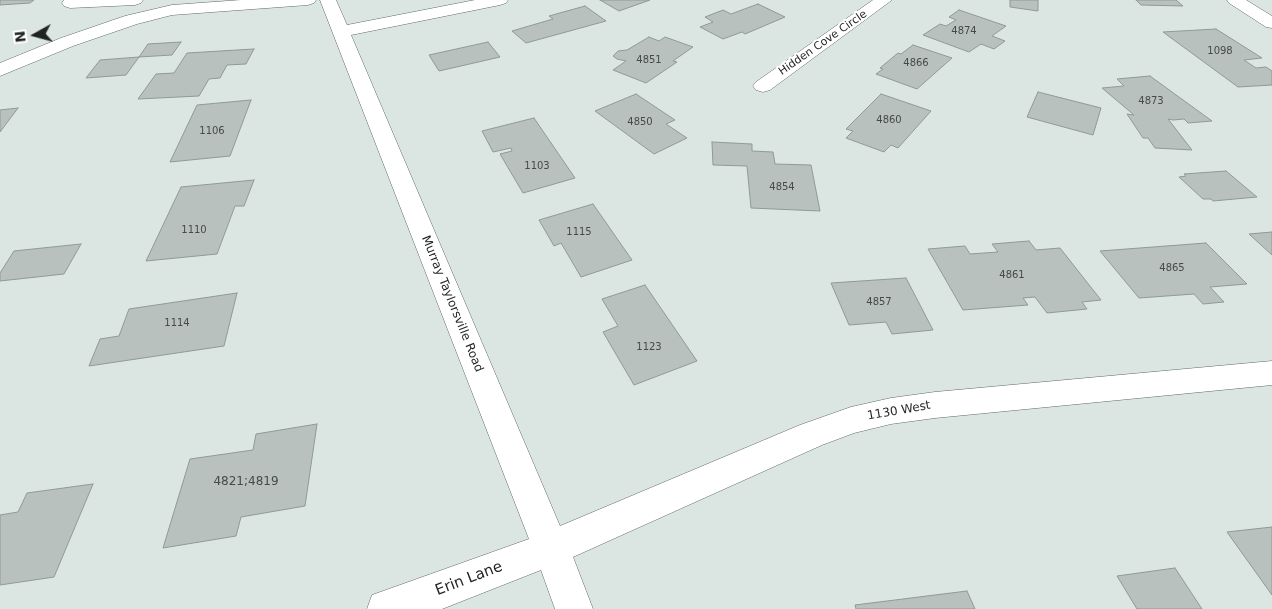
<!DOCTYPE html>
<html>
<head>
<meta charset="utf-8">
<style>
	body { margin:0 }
	#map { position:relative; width:1272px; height:609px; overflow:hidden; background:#dbe5e1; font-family:"DejaVu Sans",sans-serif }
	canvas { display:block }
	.north { position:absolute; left:10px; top:10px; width:50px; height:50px; -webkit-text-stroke:4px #fff; paint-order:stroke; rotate:263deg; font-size:14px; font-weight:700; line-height:20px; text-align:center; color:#1f2321 }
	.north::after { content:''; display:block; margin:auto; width:18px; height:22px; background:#1f2321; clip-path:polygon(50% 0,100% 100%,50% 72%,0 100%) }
</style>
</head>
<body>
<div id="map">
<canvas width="1272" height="609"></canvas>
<div class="north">N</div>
</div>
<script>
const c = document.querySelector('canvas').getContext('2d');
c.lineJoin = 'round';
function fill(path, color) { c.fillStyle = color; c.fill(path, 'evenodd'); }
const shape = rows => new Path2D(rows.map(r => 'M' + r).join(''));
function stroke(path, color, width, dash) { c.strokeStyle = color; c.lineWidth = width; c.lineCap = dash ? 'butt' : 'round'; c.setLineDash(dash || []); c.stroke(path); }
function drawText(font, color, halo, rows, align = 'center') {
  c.font = font + ' "DejaVu Sans",sans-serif'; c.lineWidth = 4; c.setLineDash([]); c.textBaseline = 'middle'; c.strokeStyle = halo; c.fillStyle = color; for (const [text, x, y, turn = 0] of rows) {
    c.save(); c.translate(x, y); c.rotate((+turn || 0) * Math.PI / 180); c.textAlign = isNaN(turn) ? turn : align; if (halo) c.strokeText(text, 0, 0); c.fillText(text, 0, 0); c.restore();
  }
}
const building = shape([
	[0,0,34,0,30,3,0,5,0,0],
	[600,0,650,0,619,11,600,0],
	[1010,0,1038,0,1038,11,1010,7,1010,0],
	[1136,0,1176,0,1183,6,1141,5,1136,0],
	[758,4,785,17,745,34,742,32,723,39,700,27,713,22,705,17,723,10,731,14,758,4],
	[585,6,606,21,526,43,512,31,553,19,549,16,585,6],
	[959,10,1006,26,992,36,1005,41,994,49,981,44,969,52,923,35,940,24,946,26,956,20,949,17,959,10],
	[1216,29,1262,58,1244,60,1256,68,1266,67,1272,71,1272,85,1238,87,1163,32,1216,29],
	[649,37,659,41,665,37,693,47,673,61,677,62,646,83,613,70,626,61,617,59,613,56,618,51,627,50,649,37],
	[181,42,172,55,139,57,148,44,181,42],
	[488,42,500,57,439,71,429,55,488,42],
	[913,45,952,58,917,89,876,74,883,69,880,68,898,53,901,54,913,45],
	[254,49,246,64,227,65,220,78,209,79,199,96,138,99,156,74,174,73,187,53,254,49],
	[139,57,126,75,86,78,100,60,139,57],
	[1150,76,1212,121,1188,123,1184,119,1173,120,1168,119,1192,150,1155,148,1148,138,1143,138,1127,114,1134,115,1102,88,1124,86,1117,79,1150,76],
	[1038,92,1101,108,1093,135,1027,117,1038,92],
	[636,94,675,120,666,124,687,138,654,154,595,111,636,94],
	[881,94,931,111,898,148,891,145,884,152,846,138,853,131,846,129,881,94],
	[251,100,230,156,170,162,197,105,251,100],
	[18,108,0,132,0,110,18,108],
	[534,118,575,178,523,193,500,154,512,151,511,148,493,152,482,131,534,118],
	[712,142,752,144,752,151,773,152,775,164,811,165,820,211,751,208,747,166,713,165,712,142],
	[1226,171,1257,197,1213,201,1211,199,1203,199,1179,177,1186,176,1184,174,1226,171],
	[254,180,244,206,235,206,217,254,146,261,181,187,254,180],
	[593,204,632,260,581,277,561,243,554,246,539,220,593,204],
	[1272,232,1272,255,1249,234,1272,232],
	[1029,241,1036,250,1060,248,1101,300,1082,302,1087,309,1047,313,1035,297,1023,298,1028,305,963,310,928,249,965,246,970,254,998,252,992,244,1029,241],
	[1206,243,1247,284,1210,287,1224,302,1203,304,1194,294,1139,298,1100,251,1206,243],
	[81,244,64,274,0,281,0,273,14,251,81,244],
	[906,278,933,330,892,334,886,322,849,325,831,283,906,278],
	[645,285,697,361,634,385,603,332,618,326,602,299,645,285],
	[237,293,224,346,89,366,100,339,119,336,129,309,237,293],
	[317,424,305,506,241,517,236,536,163,548,190,459,253,450,256,434,317,424],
	[93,484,54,577,0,585,0,515,18,512,27,493,93,484],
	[1272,527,1272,595,1227,532,1272,527],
	[1175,568,1202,609,1137,609,1117,576,1175,568],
	[967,591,975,609,856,609,855,605,967,591]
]);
const minor = shape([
	[64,0,143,0,141,3,135,5,70,8,64,6,62,3,64,0],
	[241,0,316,0,314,3,308,5,172,15,137,24,73,46,0,76,0,63,61,38,125,16,172,5,241,0],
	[320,0,336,0,347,25,475,0,508,0,506,3,500,5,351,35,560,526,800,425,851,407,891,398,935,392,1272,361,1272,385,935,418,891,424,854,433,822,445,573,557,593,609,555,609,541,570,442,609,367,609,372,595,529,539,320,0],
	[873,0,892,0,770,90,763,92,756,90,753,86,756,82,873,0],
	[1227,0,1246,0,1272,16,1272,28,1266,27,1229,3,1227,0]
]);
const numberNames = [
	["4874",964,31],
	["1098",1220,51],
	["4851",649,60],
	["4866",916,63],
	["4873",1151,101],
	["4860",889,120],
	["4850",640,122],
	["1106",212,131],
	["1103",537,166],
	["4854",782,187],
	["1110",194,230],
	["1115",579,232],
	["4865",1172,268],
	["4861",1012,275],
	["4857",879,302],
	["1114",177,323],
	["1123",649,347]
];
const farStreetnames = [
	["Hidden Cove Circle",823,43,-35]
];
const streetNames = [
	["Murray Taylorsville Road",452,304,68],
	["1130 West",899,411,-10]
];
const nearNumbernames = [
	["4821;4819",246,482]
];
const nearStreetnames = [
	["Erin Lane",469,579,-21]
];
fill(building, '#b8c1bd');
stroke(building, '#909995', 1);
stroke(minor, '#616a66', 1);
fill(minor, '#fff');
drawText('10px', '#454a48', null, numberNames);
drawText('11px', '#1f2321', '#fff', farStreetnames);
drawText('12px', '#1f2321', '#fff', streetNames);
drawText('12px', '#454a48', null, nearNumbernames);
drawText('15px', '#1f2321', '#fff', nearStreetnames);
</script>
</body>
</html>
